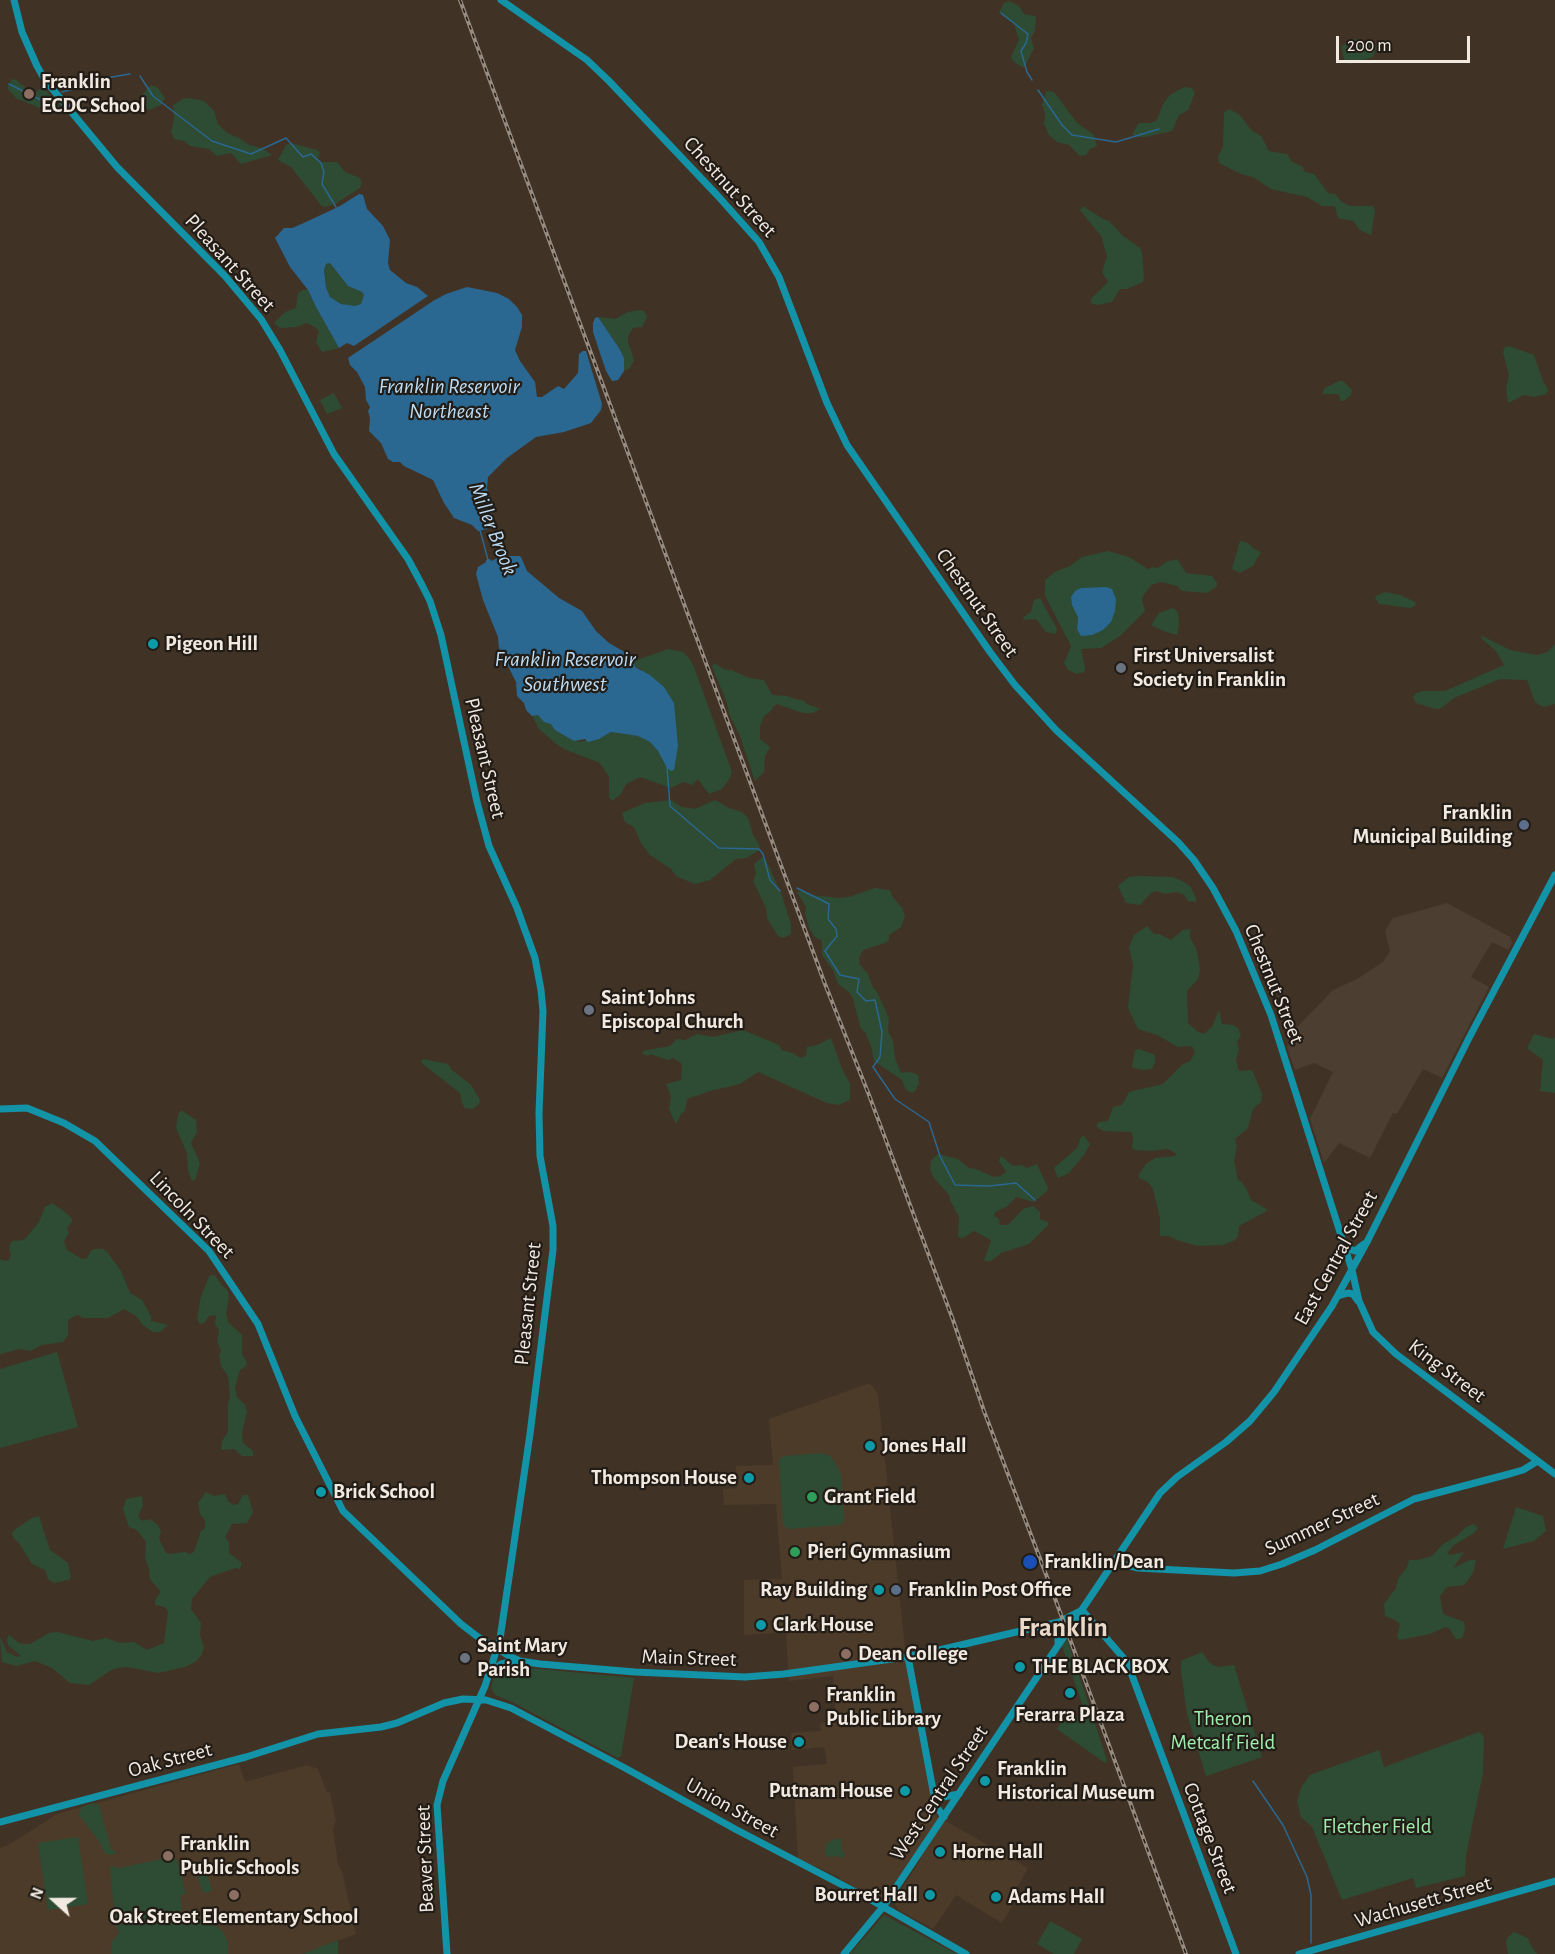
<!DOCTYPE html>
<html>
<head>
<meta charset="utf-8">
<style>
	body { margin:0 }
	#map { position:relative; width:1555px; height:1954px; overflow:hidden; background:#403326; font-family:"Alegreya Sans",sans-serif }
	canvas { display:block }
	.north { position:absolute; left:24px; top:1870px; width:60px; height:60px; -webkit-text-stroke:4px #221c16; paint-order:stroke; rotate:291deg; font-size:16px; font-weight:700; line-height:24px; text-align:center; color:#f2e9e1 }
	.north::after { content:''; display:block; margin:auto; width:21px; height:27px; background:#f2e9e1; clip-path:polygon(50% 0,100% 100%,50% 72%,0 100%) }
	.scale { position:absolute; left:1336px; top:36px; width:134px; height:27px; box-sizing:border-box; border:3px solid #f2e9e1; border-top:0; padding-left:8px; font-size:18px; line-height:21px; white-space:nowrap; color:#f2e9e1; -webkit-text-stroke:4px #221c16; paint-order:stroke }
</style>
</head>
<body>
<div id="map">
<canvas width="1555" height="1954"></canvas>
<div class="north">N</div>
<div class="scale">200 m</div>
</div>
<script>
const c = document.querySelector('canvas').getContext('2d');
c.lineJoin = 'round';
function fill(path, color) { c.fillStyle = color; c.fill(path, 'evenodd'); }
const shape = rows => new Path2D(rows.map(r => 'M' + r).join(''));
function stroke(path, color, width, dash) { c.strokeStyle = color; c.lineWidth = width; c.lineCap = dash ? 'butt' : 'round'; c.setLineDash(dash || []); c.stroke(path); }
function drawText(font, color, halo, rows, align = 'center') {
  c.font = font + ' "Alegreya Sans",sans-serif'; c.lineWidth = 4.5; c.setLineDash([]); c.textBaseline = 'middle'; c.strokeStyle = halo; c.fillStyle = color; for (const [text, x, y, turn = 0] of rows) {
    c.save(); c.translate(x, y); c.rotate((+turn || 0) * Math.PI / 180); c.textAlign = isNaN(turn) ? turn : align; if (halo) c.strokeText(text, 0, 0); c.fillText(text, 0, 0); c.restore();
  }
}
const commercial = shape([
	[1447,903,1510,937,1512,943,1508,950,1492,942,1471,977,1489,987,1442,1078,1423,1069,1397,1114,1393,1113,1370,1158,1339,1143,1324,1163,1310,1119,1333,1072,1314,1063,1295,1070,1287,1047,1297,1027,1333,990,1357,979,1383,962,1390,951,1385,931,1393,918]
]);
const built = shape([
	[867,1384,872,1385,878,1395,907,1667,935,1815,1028,1868,1012,1897,1016,1900,1002,1923,956,1895,933,1929,899,1910,895,1904,895,1900,922,1857,915,1853,885,1897,877,1899,841,1880,838,1876,798,1859,793,1767,827,1764,824,1747,792,1750,791,1733,821,1731,820,1723,836,1721,833,1676,789,1681,786,1632,744,1635,744,1580,782,1579,776,1504,724,1505,723,1489,737,1488,736,1466,773,1465,769,1419],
	[239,1764,245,1782,307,1765,318,1769,327,1793,330,1792,336,1821,333,1829,338,1864,342,1871,356,1934,303,1954,0,1954,0,1848,12,1843,57,1814]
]);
const green = shape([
	[1009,1,1019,6,1024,14,1035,16,1036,18,1035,30,1031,38,1034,48,1024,68,1014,62,1011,57,1019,40,1014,24,999,13,1004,3],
	[1355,39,1377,46,1373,57,1350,64,1345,62,1341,47,1350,40],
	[12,79,16,80,25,87,27,92,33,94,41,88,44,88,59,106,58,108,44,110,16,98,7,88],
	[151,85,158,88,165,98,161,105,149,110,145,107,142,95],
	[1184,87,1192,88,1195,93,1188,110,1179,115,1172,131,1145,137,1135,137,1132,134,1139,123,1151,123,1157,120,1163,104,1170,95],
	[1046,91,1054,92,1077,123,1094,135,1097,146,1090,149,1086,155,1080,156,1069,145,1057,142,1049,135,1044,124,1045,114,1042,105],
	[189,98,204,101,214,111,218,124,227,133,239,138,249,145,262,148,272,155,241,164,231,153,217,156,209,149,190,146,184,141,174,139,171,132,174,119,173,105,183,99],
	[1229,109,1240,115,1251,130,1261,136,1269,151,1287,154,1292,162,1302,166,1305,172,1314,174,1328,193,1335,194,1342,202,1350,206,1373,206,1375,211,1371,235,1360,230,1353,221,1338,218,1335,207,1333,206,1322,206,1307,197,1271,189,1253,177,1241,174,1219,163,1218,156,1223,147,1224,113],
	[291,143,317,150,320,153,318,158,321,162,337,162,345,172,360,178,362,183,360,188,335,204,325,207,321,205,291,167,278,160,286,145],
	[1083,206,1103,219,1109,221,1123,236,1140,248,1142,253,1144,276,1143,282,1127,289,1120,289,1112,302,1097,305,1091,303,1091,299,1108,282,1102,272,1107,256,1101,236,1080,210],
	[330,263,348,286,362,292,364,295,361,304,355,307,341,304,330,297,326,287,324,270,326,264],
	[303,290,308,290,316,307,339,348,322,352,316,342,319,331,315,327,307,323,296,327,280,328,274,323,285,312,296,308,298,293],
	[639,310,644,311,647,317,642,327,633,328,628,336,628,342,634,360,630,368,624,371,624,358,619,348,598,317,615,319,628,312],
	[1509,346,1534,355,1543,381,1548,390,1546,394,1534,397,1524,395,1508,403,1506,388,1509,375,1503,352,1505,347],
	[1339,381,1343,381,1352,390,1351,395,1344,401,1341,401,1338,394,1323,394,1323,391,1325,388],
	[334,393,342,408,327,414,320,400],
	[1240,541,1248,543,1253,548,1261,552,1253,566,1240,573,1232,569],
	[1108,551,1129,557,1148,569,1153,567,1158,568,1166,562,1177,559,1186,573,1212,576,1217,583,1217,586,1207,593,1182,591,1177,586,1161,582,1151,585,1143,596,1142,601,1145,611,1120,636,1101,648,1081,649,1085,668,1084,672,1077,674,1068,670,1064,663,1071,646,1045,596,1045,580,1055,572,1070,566,1082,557],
	[1075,591,1108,623,1103,630,1077,629,1078,616,1071,598],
	[1385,592,1400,595,1415,602,1416,605,1410,608,1379,604,1375,598,1376,596],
	[1040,598,1057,629,1056,634,1046,632,1036,619,1023,620,1024,617,1031,612,1034,600],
	[1173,608,1178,612,1179,625,1177,635,1166,632,1151,625,1159,613],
	[1482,636,1510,650,1537,655,1548,652,1555,644,1555,704,1543,707,1535,702,1527,680,1500,679,1454,698,1440,709,1435,709,1416,703,1413,697,1416,693,1424,691,1445,691,1504,665,1496,651,1481,638],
	[668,649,683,652,689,658,694,667,732,772,730,778,722,789,709,794,698,779,692,785,683,782,671,788,640,777,626,784,621,794,612,801,609,797,609,777,600,763,564,749,555,743,539,729,532,716,538,715,579,742,604,736,611,732,638,736,650,742,658,751,667,768,641,669,635,667,632,662,633,657,640,659],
	[714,663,726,670,731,670,749,678,764,680,772,695,787,696,798,700,803,700,807,704,820,709,812,713,803,713,777,704,774,706,770,712,764,716,760,726,760,739,770,747,765,756,764,772,755,781,740,736,730,716,726,700,712,667],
	[671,800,682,807,695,809,715,800,729,808,742,812,748,818,753,835,760,846,758,851,746,858,736,859,710,880,695,884,676,876,671,869,650,855,641,843,634,827,625,822,622,813,645,803],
	[762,857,766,860,781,893,791,924,791,934,783,938,778,936,767,918,766,908,753,881,756,874,754,864],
	[1139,876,1172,877,1180,880,1190,886,1196,898,1196,902,1188,901,1184,895,1177,892,1165,894,1156,891,1151,893,1140,905,1126,903,1118,886,1129,877],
	[875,888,890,890,892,896,902,908,905,916,901,927,889,935,889,940,885,943,863,950,859,958,860,965,868,974,872,986,877,992,889,1018,888,1031,893,1041,895,1058,901,1073,910,1072,918,1075,919,1083,915,1091,912,1093,906,1090,902,1080,874,1061,871,1046,865,1032,861,1029,853,999,849,992,838,984,833,970,822,955,822,941,815,937,810,930,805,914,806,907,797,892,803,891,812,895,838,898,849,897],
	[1147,926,1154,934,1159,934,1171,940,1183,930,1190,929,1190,937,1197,951,1200,970,1198,979,1187,991,1188,1023,1198,1032,1204,1034,1212,1027,1219,1010,1222,1024,1233,1025,1238,1028,1241,1035,1237,1042,1239,1050,1236,1059,1238,1069,1240,1071,1252,1070,1262,1094,1261,1102,1253,1109,1248,1128,1235,1139,1237,1146,1234,1161,1238,1180,1242,1182,1247,1190,1251,1200,1266,1209,1267,1211,1239,1226,1238,1236,1235,1240,1223,1245,1197,1246,1177,1240,1169,1236,1160,1236,1160,1218,1153,1189,1148,1182,1139,1178,1139,1174,1146,1164,1155,1158,1175,1156,1177,1154,1168,1149,1150,1151,1135,1150,1132,1148,1133,1137,1131,1132,1103,1131,1096,1126,1099,1122,1108,1121,1113,1107,1122,1105,1129,1092,1163,1084,1182,1065,1190,1061,1195,1053,1192,1046,1178,1047,1157,1035,1138,1029,1128,1008,1133,965,1129,947,1134,935],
	[743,1030,779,1045,781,1050,793,1053,800,1058,806,1056,807,1047,817,1045,831,1038,842,1069,850,1084,850,1100,838,1105,827,1103,758,1072,740,1084,710,1091,687,1099,685,1111,681,1114,676,1124,669,1109,671,1096,666,1084,681,1080,682,1064,673,1058,668,1060,650,1054,647,1056,642,1053,643,1051,670,1046,677,1039,685,1040,697,1034,713,1037],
	[1534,1034,1553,1039,1555,1036,1555,1093,1540,1091,1543,1060,1527,1048],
	[1135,1050,1139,1049,1155,1055,1155,1062,1152,1069,1142,1070,1132,1067],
	[423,1059,448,1064,452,1070,471,1085,480,1100,479,1104,473,1109,465,1108,462,1103,460,1093,423,1064,421,1061],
	[181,1110,196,1120,197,1132,191,1143,200,1163,195,1180,192,1181,188,1171,187,1153,176,1128,178,1115],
	[1084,1136,1090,1144,1084,1155,1069,1173,1058,1178,1054,1168,1077,1148,1081,1137],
	[938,1154,958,1159,969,1168,976,1169,994,1177,1000,1176,1006,1172,999,1161,1001,1156,1013,1166,1021,1165,1027,1168,1037,1164,1048,1188,1047,1191,1034,1202,1016,1197,1008,1206,995,1212,994,1216,999,1219,1000,1225,1008,1225,1023,1209,1033,1206,1040,1212,1040,1219,1048,1222,1048,1225,1029,1244,1001,1253,991,1261,984,1261,991,1240,974,1231,963,1238,958,1237,959,1217,950,1200,949,1195,934,1178,930,1169,931,1160],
	[52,1203,65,1212,72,1219,72,1222,67,1228,69,1233,64,1241,67,1250,82,1259,87,1258,91,1251,94,1249,103,1249,107,1252,121,1271,130,1293,142,1300,151,1316,151,1321,168,1325,160,1332,153,1332,143,1325,136,1316,124,1309,108,1318,84,1318,77,1315,68,1320,68,1335,63,1342,42,1345,30,1351,20,1349,0,1354,0,1259,6,1261,9,1260,11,1254,9,1248,12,1241,24,1240,39,1222,45,1207],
	[210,1275,215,1275,222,1286,227,1289,229,1296,226,1314,228,1322,242,1335,242,1354,247,1362,245,1367,240,1370,235,1387,237,1397,245,1405,247,1412,242,1432,243,1443,253,1451,253,1456,242,1456,234,1449,221,1450,222,1441,228,1432,228,1404,230,1397,228,1376,221,1366,219,1356,221,1350,217,1342,219,1330,215,1324,216,1315,209,1316,204,1323,200,1324,197,1318,201,1296],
	[57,1352,78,1427,0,1448,0,1369],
	[822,1453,831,1456,841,1473,844,1522,840,1525,788,1529,783,1524,779,1460,783,1456],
	[206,1492,214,1496,225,1494,228,1501,234,1505,238,1504,243,1495,248,1495,253,1512,247,1523,232,1524,225,1537,229,1542,229,1553,242,1563,240,1569,235,1568,210,1577,192,1599,191,1609,201,1623,200,1635,204,1648,201,1656,195,1662,185,1667,158,1673,127,1667,118,1668,111,1670,89,1685,70,1683,52,1668,35,1661,16,1666,2,1662,0,1637,7,1652,17,1657,21,1656,8,1645,7,1639,9,1635,19,1643,24,1644,30,1644,49,1633,57,1632,93,1641,106,1638,120,1643,134,1642,147,1650,164,1643,168,1612,165,1607,155,1605,155,1600,161,1592,150,1579,149,1568,145,1558,146,1542,137,1530,129,1527,123,1509,126,1499,142,1496,143,1505,138,1517,143,1521,150,1519,158,1525,161,1532,159,1539,166,1553,170,1554,185,1552,190,1554,194,1552,201,1531,205,1528,205,1520,200,1514,198,1503],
	[1516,1507,1543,1516,1546,1531,1534,1541,1503,1549],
	[39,1516,50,1550,68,1563,71,1578,68,1580,54,1583,48,1579,45,1570,32,1564,19,1543,14,1539,12,1534,14,1530,32,1518],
	[1474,1524,1478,1528,1474,1533,1454,1545,1447,1553,1450,1555,1464,1552,1453,1568,1470,1560,1476,1560,1473,1573,1464,1585,1447,1587,1440,1596,1443,1614,1464,1622,1465,1629,1463,1636,1460,1639,1456,1639,1449,1628,1445,1627,1430,1634,1400,1640,1397,1637,1400,1624,1395,1620,1385,1616,1384,1604,1396,1588,1398,1579,1407,1567,1409,1560,1418,1560,1432,1556,1443,1544,1457,1536,1466,1527],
	[1067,1639,1107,1760,1105,1763,1057,1729,1068,1711,1084,1721,1087,1718,1062,1646],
	[1202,1652,1208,1661,1213,1665,1219,1667,1234,1665,1262,1757,1206,1776,1187,1714,1181,1671,1181,1661],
	[508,1666,634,1678,621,1756,618,1758,514,1703,495,1695,491,1688,495,1675,499,1670],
	[1479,1732,1483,1735,1484,1740,1483,1773,1466,1855,1465,1876,1416,1888,1413,1878,1342,1900,1312,1827,1301,1817,1297,1801,1302,1786,1310,1775,1379,1750,1384,1767],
	[93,1803,99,1805,111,1849,118,1853,109,1855,105,1853,99,1841,79,1815,81,1807],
	[78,1837,88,1904,48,1910,38,1843],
	[834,1839,841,1839,842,1850,845,1855,843,1858,837,1856,827,1857,825,1853,826,1844],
	[171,1857,175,1857,177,1860,186,1894,180,1895,182,1911,153,1913,149,1919,115,1921,110,1866,120,1868],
	[204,1863,212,1891,203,1893,195,1866],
	[884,1915,957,1954,850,1954],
	[205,1920,218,1927,224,1934,228,1942,228,1954,111,1954,112,1942,120,1931,117,1930,117,1924],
	[1050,1921,1082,1939,1074,1954,1054,1954,1037,1944],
	[1514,1932,1528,1938,1531,1946,1537,1954,1508,1954,1506,1942,1508,1937],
	[338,1940,338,1954,303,1954]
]);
const water = shape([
	[359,194,363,195,367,209,383,226,390,240,388,263,390,270,406,283,417,287,428,296,354,346,347,343,339,348,316,307,308,290,290,267,275,238,284,228,292,228,306,222,340,206],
	[330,263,348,286,362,292,364,295,361,304,355,306,341,304,330,297,326,287,324,270,326,264],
	[467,287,497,293,509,299,517,307,522,315,522,327,515,350,520,361,535,382,537,397,542,397,558,386,564,389,578,373,579,354,583,351,586,351,602,404,601,410,591,423,564,432,536,437,507,458,488,477,487,488,493,509,490,522,487,529,478,531,472,525,454,518,444,503,433,480,404,466,400,462,393,462,388,459,381,443,369,431,370,418,368,411,370,407,366,400,365,387,357,372,350,365,348,358,433,301,446,294],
	[598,317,619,348,624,358,624,371,618,380,612,381,606,371,593,332,593,323,595,318],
	[502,556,519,556,521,557,527,571,559,598,582,611,596,631,609,643,633,657,635,667,650,675,664,687,674,703,678,746,674,770,671,771,667,768,658,751,650,742,638,736,611,732,599,739,588,742,585,739,574,741,555,730,551,724,544,722,538,715,532,716,526,710,524,703,517,696,516,682,499,648,498,637,483,600,476,574,478,567,486,562,486,560,490,559,491,561],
	[1106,587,1112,589,1116,599,1115,611,1111,622,1103,630,1092,635,1081,636,1077,629,1078,617,1072,605,1071,597,1075,591,1081,588]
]);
const stream = shape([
	[1001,13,1028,34,1026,43,1021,51,1027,72,1032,80],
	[140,76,153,96,212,141,251,154,286,138,303,157,311,154,321,163,324,172,322,184,336,207],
	[9,84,47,103,53,100],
	[1038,90,1062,125,1072,135,1116,142,1159,129],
	[62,92,82,87,94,80,130,74],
	[480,530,488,560],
	[667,767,670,806,719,848,759,849,763,854,770,880,780,891],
	[797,888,829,904,828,919,836,929,837,936,825,951,840,975,859,979,857,992,866,1001,875,1000,882,1032,880,1057,873,1067,895,1099,929,1122,940,1156,955,1185,989,1186,1016,1183,1035,1200],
	[1253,1781,1283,1825,1307,1877,1311,1895,1311,1943]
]);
const secondary = shape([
	[14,0,22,32,37,66,45,80,117,167,225,276,261,319,280,350,334,454,408,559,422,585,430,601,441,635,477,802,489,846,517,908,535,958,541,990,543,1011,539,1113,540,1156,553,1226,553,1250,530,1434,500,1639,485,1686,443,1781,437,1805,447,1954],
	[501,0,587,60,609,81,717,195,759,242,779,277,827,403,847,445,990,652,1015,685,1056,730,1178,842,1194,860,1213,888,1236,931,1271,1015,1352,1270,1359,1301,1373,1332,1396,1354,1555,1474],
	[0,1109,27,1108,64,1123,95,1141,209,1251,258,1324,295,1416,343,1511,461,1624,478,1637,511,1657,520,1661,540,1664,635,1672,745,1677,784,1674,899,1658,935,1651,1059,1622,1082,1610],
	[1344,1247,1355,1251,1364,1244],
	[1338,1296,1348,1293,1353,1294,1358,1301],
	[1116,1560,1126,1565,1138,1568,1234,1573,1260,1571,1282,1564,1315,1550,1414,1499,1509,1474,1523,1470,1536,1462],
	[1082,1610,1127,1662,1236,1954],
	[1044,1627,1055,1630,1058,1636,1058,1643],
	[908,1657,936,1806,944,1817],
	[490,1672,501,1664,517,1661],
	[933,1790,943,1797,959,1794],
	[0,1822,246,1757,318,1734,381,1727,397,1723,444,1703,463,1699,486,1700,511,1708,625,1768,735,1829,873,1901,966,1954],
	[844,1954,883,1907,1160,1493,1177,1477,1226,1442,1250,1421,1274,1392,1332,1306,1368,1240,1469,1038,1555,875],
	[1299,1954,1555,1881]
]);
const rail = shape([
	[460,0,825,984,869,1095,953,1320,984,1411,1050,1585,1186,1954]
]);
const markers = [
	[29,94,6,"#8d6e63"],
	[153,644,6,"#0f9aa8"],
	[1121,668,6,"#6b7280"],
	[1524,825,6,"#5c6f8a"],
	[589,1010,6,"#6b7280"],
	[870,1446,6,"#0f9aa8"],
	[749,1478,6,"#0f9aa8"],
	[321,1492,6,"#0f9aa8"],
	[812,1497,6,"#2e9e5b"],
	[795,1552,6,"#2e9e5b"],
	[1030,1562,8,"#1a4fb4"],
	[879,1590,6,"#0f9aa8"],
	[896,1590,6,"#5c6f8a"],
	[761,1625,6,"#0f9aa8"],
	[846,1654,6,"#8d6e63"],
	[465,1658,6,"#6b7280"],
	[1020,1667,6,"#0f9aa8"],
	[1070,1693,6,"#0f9aa8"],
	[814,1707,6,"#8d6e63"],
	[799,1742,6,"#0f9aa8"],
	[985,1781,6,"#0f9aa8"],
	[905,1791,6,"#0f9aa8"],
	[940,1852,6,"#0f9aa8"],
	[168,1856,6,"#8d6e63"],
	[234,1895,6,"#8d6e63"],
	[930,1895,6,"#0f9aa8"],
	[996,1897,6,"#0f9aa8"]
];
const poiNames = [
	["Franklin",41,82],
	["ECDC School",41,106],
	["Pigeon Hill",165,644],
	["First Universalist",1133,656],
	["Society in Franklin",1133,680],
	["Franklin",1512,813,"right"],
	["Municipal Building",1512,837,"right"],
	["Saint Johns",601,998],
	["Episcopal Church",601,1022],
	["Jones Hall",882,1446],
	["Thompson House",737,1478,"right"],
	["Brick School",333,1492],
	["Grant Field",824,1497],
	["Pieri Gymnasium",807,1552],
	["Franklin/Dean",1044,1562],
	["Ray Building",867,1590,"right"],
	["Franklin Post Office",908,1590],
	["Clark House",773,1625],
	["Saint Mary",477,1646],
	["Parish",477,1670],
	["Dean College",858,1654],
	["THE BLACK BOX",1032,1667],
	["Franklin",826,1695],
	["Public Library",826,1719],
	["Ferarra Plaza",1070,1715,"center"],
	["Dean's House",787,1742,"right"],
	["Franklin",997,1769],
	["Historical Museum",997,1793],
	["Putnam House",893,1791,"right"],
	["Franklin",180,1844],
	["Public Schools",180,1868],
	["Horne Hall",952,1852],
	["Bourret Hall",918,1895,"right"],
	["Adams Hall",1008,1897],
	["Oak Street Elementary School",234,1917,"center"]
];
const streetNames = [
	["Chestnut Street",730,187,48],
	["Pleasant Street",230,263,48],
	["Chestnut Street",977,603,55],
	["Pleasant Street",485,758,77],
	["Chestnut Street",1274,984,68],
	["Lincoln Street",192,1215,46],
	["East Central Street",1336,1258,-61],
	["Pleasant Street",528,1304,-84],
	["King Street",1447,1371,37],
	["Summer Street",1322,1524,-25],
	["Main Street",689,1658,2],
	["Oak Street",170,1760,-15],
	["West Central Street",939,1793,-56],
	["Union Street",732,1808,29],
	["Cottage Street",1210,1838,69],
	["Beaver Street",425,1859,-92],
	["Wachusett Street",1423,1902,-16]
];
const parkNames = [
	["Theron",1223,1719],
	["Metcalf Field",1223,1743],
	["Fletcher Field",1377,1827]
];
const waterNames = [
	["Franklin Reservoir",449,386],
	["Northeast",449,411],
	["Miller Brook",493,529,68],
	["Franklin Reservoir",565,659],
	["Southwest",565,684]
];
const districtNames = [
	["Franklin",1063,1628]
];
fill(commercial, '#4c3e31');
fill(built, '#4d3b29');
fill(green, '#2d4c33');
fill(water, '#2a6791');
stroke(stream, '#2a6791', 1.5);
stroke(secondary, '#1393a7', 7);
stroke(rail, '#968b80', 4);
stroke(rail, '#221c16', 1.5, [4.5]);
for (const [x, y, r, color] of markers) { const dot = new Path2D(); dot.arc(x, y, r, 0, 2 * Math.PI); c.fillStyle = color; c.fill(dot); stroke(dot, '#221c16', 2); }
drawText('bold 21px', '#f2e9e1', '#221c16', poiNames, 'left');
drawText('21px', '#f2e9e1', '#221c16', streetNames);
drawText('21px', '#9defad', '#221c16', parkNames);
drawText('italic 22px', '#bcdcf5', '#221c16', waterNames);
drawText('bold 27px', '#ead9c9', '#221c16', districtNames);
</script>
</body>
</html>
